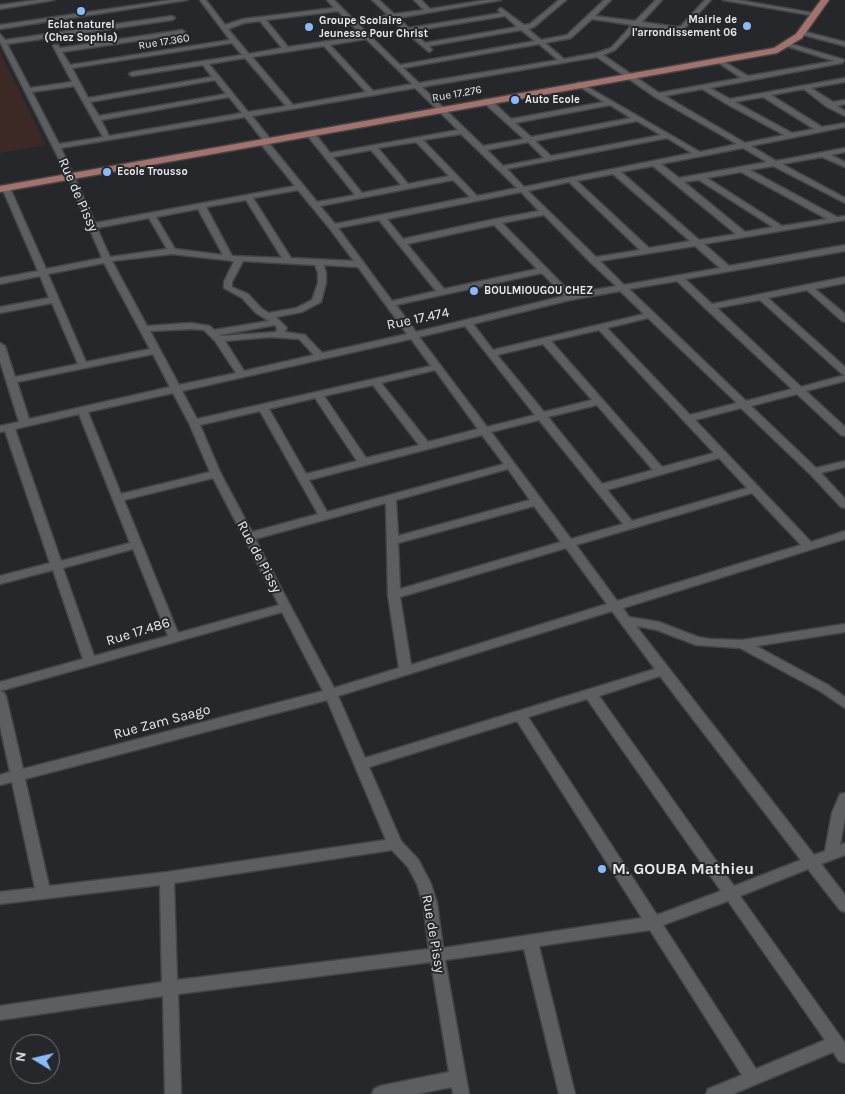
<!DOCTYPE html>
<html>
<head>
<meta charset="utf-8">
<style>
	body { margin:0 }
	#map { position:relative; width:845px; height:1094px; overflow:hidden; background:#25272a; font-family:Karla,sans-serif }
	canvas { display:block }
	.north { position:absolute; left:10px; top:1034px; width:50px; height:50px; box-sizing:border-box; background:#25272a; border:1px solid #737577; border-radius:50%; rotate:279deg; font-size:14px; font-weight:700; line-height:20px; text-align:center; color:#e8e9eb }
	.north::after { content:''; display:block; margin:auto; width:18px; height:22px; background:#8abafc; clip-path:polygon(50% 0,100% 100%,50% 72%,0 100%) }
</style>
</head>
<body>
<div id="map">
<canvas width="845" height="1094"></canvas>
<div class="north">N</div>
</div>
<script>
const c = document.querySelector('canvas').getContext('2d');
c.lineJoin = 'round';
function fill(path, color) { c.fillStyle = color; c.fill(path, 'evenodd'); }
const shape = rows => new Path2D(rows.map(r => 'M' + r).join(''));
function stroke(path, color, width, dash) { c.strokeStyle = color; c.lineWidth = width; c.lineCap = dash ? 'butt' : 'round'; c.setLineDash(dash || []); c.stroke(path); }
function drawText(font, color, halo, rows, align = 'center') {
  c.font = font + ' Karla,sans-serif'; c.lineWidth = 4; c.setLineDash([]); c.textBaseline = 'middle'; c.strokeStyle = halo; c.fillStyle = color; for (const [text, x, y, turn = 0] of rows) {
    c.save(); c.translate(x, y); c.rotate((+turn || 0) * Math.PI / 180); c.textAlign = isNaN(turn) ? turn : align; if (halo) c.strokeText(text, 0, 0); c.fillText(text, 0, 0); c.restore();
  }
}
const medical = shape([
	[0,52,46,145,0,153]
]);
const minor = shape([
	[37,0,54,0,0,9,0,5,37,0],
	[171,0,187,0,0,29,0,25,171,0],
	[200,0,206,0,225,25,243,19,334,8,327,0,334,0,355,21,388,15,372,0,379,0,394,14,424,10,414,0,421,0,430,9,486,0,501,0,398,18,409,28,501,13,498,10,501,8,524,25,530,24,559,0,566,0,534,27,528,29,541,40,567,35,604,0,611,0,595,16,635,21,656,0,662,0,642,22,676,27,681,26,705,0,711,0,685,28,676,31,638,26,615,50,603,55,659,93,741,78,716,61,716,59,718,58,748,76,834,61,786,46,785,45,788,43,845,60,842,63,710,88,730,99,845,78,845,82,811,88,833,102,845,100,845,104,837,106,845,111,845,116,827,107,804,89,771,95,822,127,845,123,845,127,751,146,776,161,845,148,845,152,831,155,845,162,845,167,822,157,782,164,845,198,845,203,773,166,750,170,837,217,845,216,845,220,704,244,729,266,845,245,845,251,685,279,712,304,845,277,845,283,815,289,845,314,845,322,842,321,807,290,768,298,845,367,845,375,842,374,760,300,717,308,801,387,845,375,845,381,806,391,845,427,845,436,841,435,797,394,751,406,816,468,845,461,845,467,821,473,845,499,845,508,841,507,810,474,741,408,695,420,811,542,845,531,845,539,623,608,629,617,659,622,698,637,710,639,742,640,845,624,845,632,756,646,828,685,845,697,845,708,820,691,740,648,696,645,657,630,636,626,814,855,825,851,832,813,840,794,845,793,845,818,840,845,845,843,845,855,821,864,845,895,845,912,840,910,808,869,740,896,845,1043,845,1063,839,1061,833,1052,733,1094,706,1094,708,1089,742,1075,650,930,539,946,575,1094,559,1094,524,949,445,960,469,1094,453,1094,452,1087,417,1094,372,1094,374,1089,380,1086,449,1072,431,962,178,994,181,1094,165,1094,163,996,0,1020,0,1006,162,982,160,885,0,904,0,892,35,888,12,782,0,785,0,775,10,772,0,726,0,682,83,659,53,570,0,584,0,576,50,563,5,431,0,432,0,426,19,422,0,361,0,343,5,346,15,377,78,364,52,303,0,313,0,307,49,298,40,276,0,284,0,278,38,271,2,188,3,186,10,188,46,269,102,258,67,175,0,42,0,34,5,40,172,16,175,18,172,20,7,44,30,88,72,82,53,46,54,45,58,45,60,48,182,30,185,32,182,34,62,52,70,65,230,40,200,0],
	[338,11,363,36,288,47,266,20,338,11],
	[505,16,517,27,425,43,413,31,505,16],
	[391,19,429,52,432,50,429,46,521,30,535,41,400,65,358,24,391,19],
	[592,19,632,25,611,48,596,53,564,59,545,43,571,38,592,19],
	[260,21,282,48,249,54,228,29,244,23,260,21],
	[366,39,396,68,412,84,373,91,330,45,366,39],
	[232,43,242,55,132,72,129,74,132,76,203,65,212,77,88,98,72,68,232,43],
	[539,44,558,60,419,83,403,68,539,44],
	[324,46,366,92,293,105,252,57,324,46],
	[597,57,655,97,737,144,700,152,579,82,575,84,577,85,604,102,511,119,490,99,484,99,484,103,524,139,483,146,422,87,597,57],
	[245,58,286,106,248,112,209,64,245,58],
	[215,80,226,94,99,116,90,102,215,80],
	[74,86,103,137,59,144,32,92,74,86],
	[415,88,458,130,330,153,313,131,307,131,307,135,355,195,317,202,268,142,271,140,252,116,415,88],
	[702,89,725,103,784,135,745,143,665,96,702,89],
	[229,97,242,113,109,136,101,120,229,97],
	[763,97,814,129,792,133,735,102,763,97],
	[610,105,631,118,531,137,515,123,610,105],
	[245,117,262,139,259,141,260,143,295,186,95,223,61,148,245,117],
	[637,121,661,135,551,156,535,141,637,121],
	[461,134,517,188,477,196,423,140,461,134],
	[667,138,692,153,524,187,507,169,667,138],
	[416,142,449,176,408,184,378,148,416,142],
	[528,142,544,158,503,166,487,150,528,142],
	[743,148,767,162,679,178,661,164,743,148],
	[371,150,401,185,362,193,333,157,371,150],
	[653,166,736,234,699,240,621,172,653,166],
	[741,172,827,219,782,226,707,178,741,172],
	[613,174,690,241,649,248,577,181,613,174],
	[453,180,470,197,335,224,320,206,453,180],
	[699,180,773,227,745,232,684,182,699,180],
	[569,182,640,250,596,257,528,191,569,182],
	[298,190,330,229,354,261,291,258,253,198,298,190],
	[521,192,539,211,495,219,403,239,387,219,521,192],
	[246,200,282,258,232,256,206,207,246,200],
	[198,209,223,255,175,249,156,217,198,209],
	[544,215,590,262,616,286,572,294,502,223,544,215],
	[149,218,167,249,110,257,97,228,149,218],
	[379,220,436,291,392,301,338,228,379,220],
	[494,225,537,269,444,289,407,244,494,225],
	[695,246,720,268,624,285,600,261,695,246],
	[172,254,234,261,224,282,224,288,242,298,256,313,269,321,214,330,210,326,191,323,147,326,112,261,172,254],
	[243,261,315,265,318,273,318,283,312,300,296,308,269,313,262,309,248,294,232,287,232,282,243,261],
	[104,263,150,349,86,362,48,274,104,263],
	[324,265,358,267,407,334,322,353,305,335,285,332,287,328,276,317,302,312,321,302,326,283,326,273,324,265],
	[542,273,564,296,416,332,396,305,542,273],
	[677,281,706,309,792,389,746,401,629,289,677,281],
	[620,291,644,314,493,350,473,324,570,300,620,291],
	[648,318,737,403,690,415,607,328,648,318],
	[275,325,277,328,276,332,221,336,220,335,275,325],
	[465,326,535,415,487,427,419,337,465,326],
	[191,329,204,330,215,341,236,373,179,385,150,331,191,329],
	[599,330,714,453,662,467,551,341,599,330],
	[270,337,299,339,314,355,244,371,225,341,270,337],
	[411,339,431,366,197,419,182,391,411,339],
	[543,344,592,400,544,412,497,355,543,344],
	[153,354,170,387,29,419,17,382,153,354],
	[435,370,478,429,428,442,381,383,435,370],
	[373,385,419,445,366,458,324,396,373,385],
	[173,393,189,423,210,472,121,494,88,412,173,393],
	[315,398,357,461,306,474,269,409,315,398],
	[597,405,653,470,602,484,548,417,597,405],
	[260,411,318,514,252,532,221,474,200,425,260,411],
	[79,414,130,543,61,561,15,429,79,414],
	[539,420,623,524,571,539,491,432,539,420],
	[482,435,504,464,327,512,309,480,482,435],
	[719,458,747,488,632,521,607,490,719,458],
	[508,469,530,500,398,536,396,500,508,469],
	[213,478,279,605,178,633,124,500,213,478],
	[752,493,801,545,617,601,576,545,752,493],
	[386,503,388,595,399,668,334,688,255,539,386,503],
	[534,506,561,542,400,589,398,543,534,506],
	[566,548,607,604,411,665,400,597,566,548],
	[133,549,168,636,94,656,63,568,133,549],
	[612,611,655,669,365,758,338,696,612,611],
	[282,612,323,691,23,769,6,696,4,693,0,691,282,612],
	[660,676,801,860,734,886,599,696,660,676],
	[587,699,721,891,657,915,528,717,587,699],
	[327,700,386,840,167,872,49,886,25,779,327,700],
	[517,721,642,918,443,948,437,903,431,884,418,859,401,841,369,767,517,721],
	[392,850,408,867,417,884,423,903,429,949,177,980,174,883,392,850],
	[728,901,825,1040,756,1069,663,925,728,901],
	[723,0,738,0,819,14,816,16,723,0],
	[802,31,845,42,845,46,800,34,799,33,802,31]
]);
const major = shape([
	[821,0,829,0,802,38,777,53,0,192,0,186,774,48,796,34,821,0]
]);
const markers = [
	[81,11,5,"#8abafc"],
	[747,26,5,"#8abafc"],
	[309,27,5,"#8abafc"],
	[515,100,5,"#8abafc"],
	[107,172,5,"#8abafc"],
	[474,291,5,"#8abafc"],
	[602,869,5,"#8abafc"]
];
const farPoinames = [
	["Mairie de",737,20,"right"],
	["l'arrondissement 06",737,33,"right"],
	["Groupe Scolaire",319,21],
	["Jeunesse Pour Christ",319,34],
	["Eclat naturel",81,25,"center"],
	["(Chez Sophia)",81,38,"center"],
	["Auto Ecole",525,100],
	["Ecole Trousso",117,172],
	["BOULMIOUGOU CHEZ",484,291]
];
const farStreetnames = [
	["Rue 17.360",164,42,-9],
	["Rue 17.276",457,94,-10]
];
const streetNames = [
	["Rue de Pissy",78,195,66],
	["Rue 17.474",418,319,-12],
	["Rue de Pissy",259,557,62],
	["Rue 17.486",138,632,-17],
	["Rue Zam Saago",162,722,-15],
	["Rue de Pissy",433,934,80]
];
const nearPoinames = [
	["M. GOUBA Mathieu",612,869]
];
fill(medical, '#3c2925');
stroke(minor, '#424446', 3);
stroke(major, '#424446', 3);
fill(minor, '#5c5e61');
fill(major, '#a3726c');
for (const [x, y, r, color] of markers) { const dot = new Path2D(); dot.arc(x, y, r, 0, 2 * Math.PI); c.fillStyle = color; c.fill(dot); stroke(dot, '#25272a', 2); }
drawText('bold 11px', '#e8e9eb', '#25272a', farPoinames, 'left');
drawText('11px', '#e8e9eb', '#25272a', farStreetnames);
drawText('14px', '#e8e9eb', '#25272a', streetNames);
drawText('bold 16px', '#e8e9eb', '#25272a', nearPoinames, 'left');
</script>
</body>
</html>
